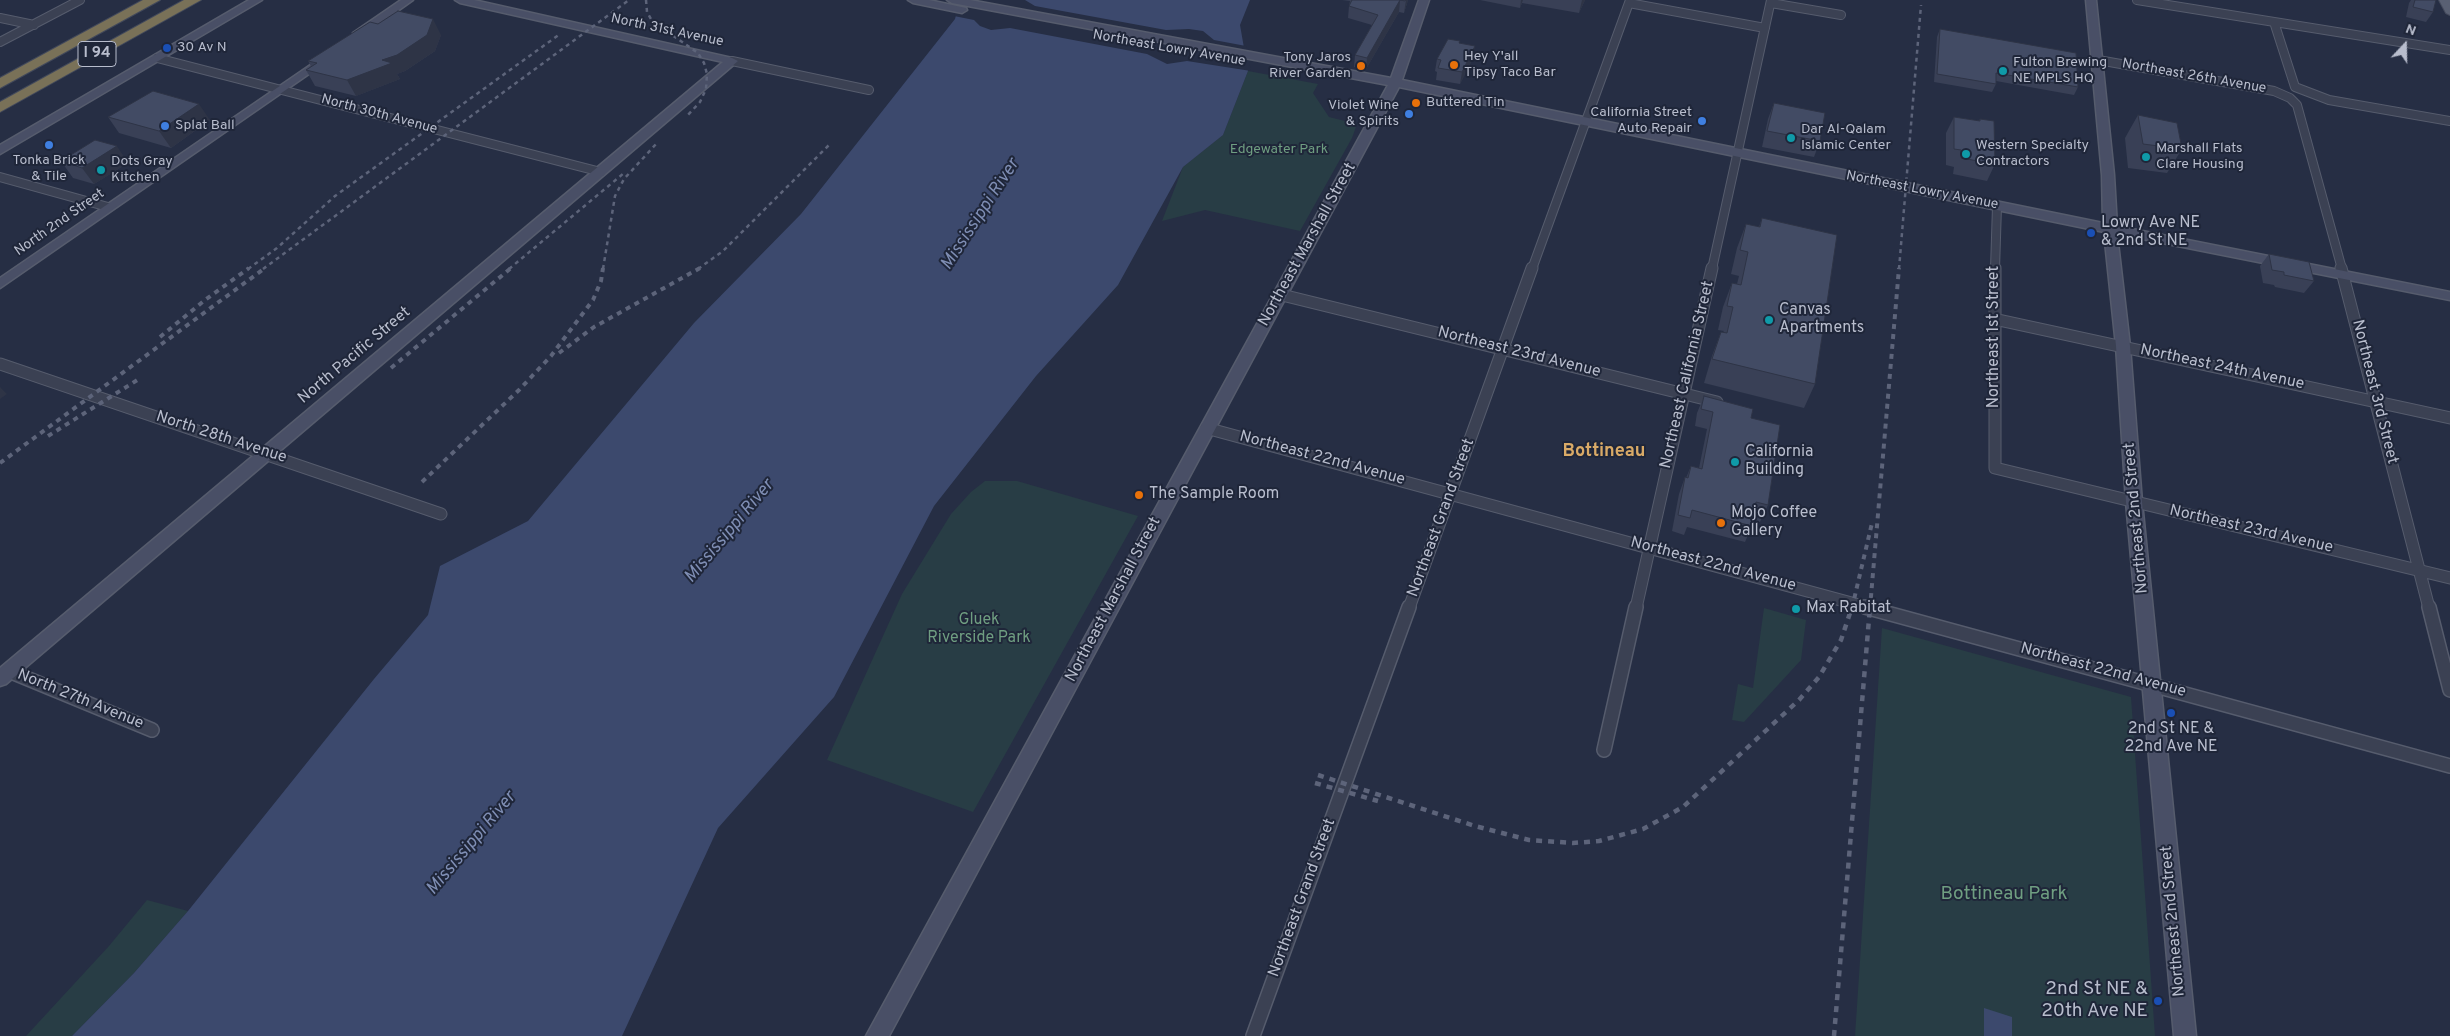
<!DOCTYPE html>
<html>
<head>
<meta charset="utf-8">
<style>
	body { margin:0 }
	#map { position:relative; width:2450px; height:1036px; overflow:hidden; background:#262e44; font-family:Overpass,sans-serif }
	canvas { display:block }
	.north { position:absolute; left:2380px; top:20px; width:50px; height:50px; -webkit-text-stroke:4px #1f2639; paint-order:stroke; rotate:21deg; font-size:14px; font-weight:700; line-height:20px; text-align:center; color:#b8bdcd }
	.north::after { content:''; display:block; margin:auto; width:18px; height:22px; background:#b8bdcd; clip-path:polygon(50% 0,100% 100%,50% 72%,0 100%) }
</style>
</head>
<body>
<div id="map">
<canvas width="2450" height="1036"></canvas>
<div class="north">N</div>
</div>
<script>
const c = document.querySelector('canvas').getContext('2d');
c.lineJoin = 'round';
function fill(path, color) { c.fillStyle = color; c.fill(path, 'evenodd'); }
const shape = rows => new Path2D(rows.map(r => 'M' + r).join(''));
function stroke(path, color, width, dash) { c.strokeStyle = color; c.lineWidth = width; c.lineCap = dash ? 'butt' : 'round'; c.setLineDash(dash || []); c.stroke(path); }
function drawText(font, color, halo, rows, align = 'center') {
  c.font = font + ' Overpass,sans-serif'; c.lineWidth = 4; c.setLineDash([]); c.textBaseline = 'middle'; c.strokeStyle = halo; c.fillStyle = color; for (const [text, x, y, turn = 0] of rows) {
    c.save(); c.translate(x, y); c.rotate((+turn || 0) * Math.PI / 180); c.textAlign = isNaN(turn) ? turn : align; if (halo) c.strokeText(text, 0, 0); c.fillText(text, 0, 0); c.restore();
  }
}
const green = shape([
	[1248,71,1318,84,1313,93,1329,117,1357,124,1352,138,1300,231,1205,210,1162,221,1183,167,1223,135],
	[985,481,1017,481,1138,516,973,812,827,760,902,594,951,514,971,492],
	[1764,608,1806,620,1801,660,1744,722,1732,720,1738,684,1753,688],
	[1882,628,2131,697,2155,1036,1855,1036],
	[147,900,188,911,134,973,72,1036,26,1036,109,946]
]);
const water = shape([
	[960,0,1250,0,1240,25,1248,71,1223,135,1183,167,1118,285,1036,376,934,506,834,697,718,828,622,1036,72,1036,134,973,188,911,374,679,428,615,440,566,528,521,694,323,801,214,955,19],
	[1984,1008,2012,1017,2012,1036,1984,1036]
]);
const pier = shape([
	[958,0,1025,0,1035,6,1166,30,1189,29,1203,31,1214,40,1246,46,1251,71,1187,61,1167,64,1147,54,1010,28,991,30,980,26,974,20,954,16]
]);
const streetFar2 = shape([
	[2137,0,2450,50],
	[1629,3,1765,28],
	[1771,3,1841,15],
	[0,18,34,25],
	[2274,22,2295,87,2329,100,2450,121],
	[0,42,80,0],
	[157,58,601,172],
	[2098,60,2274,91,2290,98,2297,105,2342,269],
	[732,61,869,90],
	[0,177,108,207],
	[1532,269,1630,0],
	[1712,269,1771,0],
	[1995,269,1997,206]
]);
const streetFar1 = shape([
	[1995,268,1995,468,2450,578],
	[2341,268,2429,608],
	[1282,295,1717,402],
	[1994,319,2450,418],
	[0,364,441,514],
	[1206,428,1870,608],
	[1409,608,1532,268],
	[1636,608,1712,268]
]);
const street = shape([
	[1865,607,2450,766],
	[2429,607,2450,690],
	[9,671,152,730],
	[1604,750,1636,607],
	[1253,1036,1409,607]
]);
const secondary = shape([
	[249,0,262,0,0,154,0,145,249,0],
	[401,0,413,0,361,37,353,37,353,33,401,0],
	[455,0,474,0,732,58,738,61,6,684,0,686,0,668,723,62,460,3,455,0],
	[908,0,929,0,966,8,967,10,962,13,913,3,908,0],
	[947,0,970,0,1391,78,1419,0,1429,0,1402,80,2103,223,2102,175,2086,0,2096,0,2114,175,2117,226,2450,292,2450,300,2117,234,2130,346,2142,502,2196,1036,2174,1036,2126,502,2116,346,2104,232,1399,87,889,1036,866,1036,1388,85,952,3,947,0],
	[325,55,331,58,329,60,0,288,0,278,325,55]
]);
const primary = shape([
	[2439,0,2450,0,2450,15,2446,13,2439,0]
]);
const highway = shape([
	[143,0,160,0,0,88,0,78,143,0],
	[184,0,201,0,0,112,0,102,184,0]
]);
const railFar2 = shape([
	[646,0,647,12,652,21,698,53,704,63,707,74,706,89,700,102,686,117],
	[248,269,277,248,335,196,560,34],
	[263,269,629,0],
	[509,269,624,173],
	[603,269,615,196,624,179,657,143],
	[698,269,723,251,831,143],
	[1899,269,1921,5]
]);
const railFar1 = shape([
	[160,337,205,300,249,268],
	[559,353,594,327,700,268],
	[391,368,511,268],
	[48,436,139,379],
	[0,463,265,268],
	[422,482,519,390,551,356,593,300,601,281,603,268],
	[1852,608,1872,523],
	[1870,608,1899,268]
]);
const rail = shape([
	[1318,775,1475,826,1529,840,1573,843,1599,841,1643,829,1683,807,1799,700,1819,677,1841,640,1852,607],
	[1315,783,1378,801],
	[1834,1036,1870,607]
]);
const wall = shape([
	[1342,0,1408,0,1404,13,1399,12,1366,69,1354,67,1355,55,1372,25,1348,18,1349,6,1350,1],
	[1480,0,1585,0,1579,13,1522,3,1520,8],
	[2411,0,2436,0,2433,12,2426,22,2406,17,2409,3],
	[1940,29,2078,87,2074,95,1996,81,1996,84,1992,92,1934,82,1937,37],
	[441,35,435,51,405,71,397,74,400,79,356,96,315,86,306,70,311,66,308,61],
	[1460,44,1473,58,1460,84,1436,80,1437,72,1435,71,1437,59],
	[1774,103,1820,141,1814,157,1762,147,1768,119],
	[2138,115,2182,149,2167,173,2128,168,2125,138],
	[108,117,210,120,171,148,119,133],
	[1954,117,1979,121,1980,119,1995,164,1987,181,1953,174,1954,167,1946,165,1946,133],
	[61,161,128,163,94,184,73,178],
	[1762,218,1815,384,1804,408,1704,383,1712,356,1721,332,1723,332,1724,331,1718,330,1723,307,1732,283,1737,284,1739,276,1731,274,1737,248,1746,224,1759,227],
	[2269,254,2314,281,2304,293,2275,287,2274,285,2263,283,2260,266],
	[1704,396,1751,418,1768,505,1760,522,1753,520,1752,526,1745,542,1687,527,1684,535,1672,531,1679,494,1685,477,1686,478,1691,466,1699,468,1707,429,1695,426,1697,413]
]);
const shadedWall = shape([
	[1400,0,1399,12,1366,69,1367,58],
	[1406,0,1408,0,1404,13],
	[1521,0,1523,0,1520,8],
	[1582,0,1585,0,1579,13],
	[433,19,441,35,435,51,405,71,397,74,400,79,356,96,347,80],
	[1475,46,1473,58,1460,84,1462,72],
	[199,104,210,120,171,148,159,131],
	[117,146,128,163,94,184,82,168],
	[0,387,7,394,0,399]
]);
const building = shape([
	[1352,0,1406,0,1405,1,1400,0,1367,58,1355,55,1378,15,1349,6,1352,0],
	[2415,0,2436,0,2433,12,2413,7,2415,0],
	[398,11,433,19,427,35,397,55,382,60,392,63,347,80,306,70,317,63,308,61,370,22,378,24,398,11],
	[1940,29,2076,53,2078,87,1996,73,1996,84,1937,74,1940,29],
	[1448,39,1460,41,1459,43,1475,46,1462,72,1438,68,1441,60,1437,59,1448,39],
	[153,91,199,104,159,131,108,117,153,91],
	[1774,103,1825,113,1820,141,1767,131,1774,103],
	[2138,115,2177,123,2182,149,2143,144,2138,115],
	[1954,117,1980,121,1980,119,1994,121,1995,164,1961,158,1961,150,1954,149,1954,117],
	[95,140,117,146,82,168,61,161,95,140],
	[1762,218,1837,235,1815,384,1712,359,1721,332,1727,333,1733,307,1727,306,1732,283,1741,285,1748,252,1740,250,1746,224,1760,227,1762,218],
	[2269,254,2309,262,2314,281,2284,275,2284,272,2272,270,2269,254],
	[1704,396,1753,409,1751,418,1780,425,1768,505,1756,502,1752,526,1692,510,1690,518,1678,515,1685,477,1688,478,1691,466,1702,469,1713,412,1701,409,1704,396]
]);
const markers = [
	[167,48,5,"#1a4fb4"],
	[1454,65,5,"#e8710a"],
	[1361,66,5,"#e8710a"],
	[2003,71,5,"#0f9aa8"],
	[1416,103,5,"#e8710a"],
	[1409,114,5,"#3f7fe0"],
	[1702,121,5,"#3f7fe0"],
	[165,126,5,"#3f7fe0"],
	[1791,138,5,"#0f9aa8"],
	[49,145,5,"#3f7fe0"],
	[1966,154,5,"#0f9aa8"],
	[2146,157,5,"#0f9aa8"],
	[101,170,5,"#0f9aa8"],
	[2091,233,5,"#1a4fb4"],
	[1769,320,5,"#0f9aa8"],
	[1735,462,5,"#0f9aa8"],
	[1139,495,5,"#e8710a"],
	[1721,523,5,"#e8710a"],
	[1796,609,5,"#0f9aa8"],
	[2171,713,5,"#1a4fb4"],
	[2158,1001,5,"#1a4fb4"]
];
const farStreetnames = [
	["North 31st Avenue",667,31,12],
	["Northeast Lowry Avenue",1169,49,10],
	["Northeast 26th Avenue",2194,77,10],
	["North 30th Avenue",379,115,15],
	["Northeast Lowry Avenue",1922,191,11],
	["North 2nd Street",60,223,-35]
];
const farPoinames = [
	["30 Av N",177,48],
	["Hey Y'all",1464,57],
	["Tipsy Taco Bar",1464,73],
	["Tony Jaros",1351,58,"right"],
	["River Garden",1351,74,"right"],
	["Fulton Brewing",2013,63],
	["NE MPLS HQ",2013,79],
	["Buttered Tin",1426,103],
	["Violet Wine",1399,106,"right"],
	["& Spirits",1399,122,"right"],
	["California Street",1692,113,"right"],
	["Auto Repair",1692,129,"right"],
	["Splat Ball",175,126],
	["Dar Al-Qalam",1801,130],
	["Islamic Center",1801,146],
	["Western Specialty",1976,146],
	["Contractors",1976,162],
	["Marshall Flats",2156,149],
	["Clare Housing",2156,165],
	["Tonka Brick",49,161,"center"],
	["& Tile",49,177,"center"],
	["Dots Gray",111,162],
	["Kitchen",111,178]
];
const farParknames = [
	["Edgewater Park",1279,150]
];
const shields = [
	[97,54,38]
];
const shieldNames = [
	["I 94",97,54]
];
const poiNames = [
	["Lowry Ave NE",2101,224],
	["& 2nd St NE",2101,242],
	["Canvas",1779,311],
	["Apartments",1779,329],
	["California",1745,453],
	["Building",1745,471],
	["The Sample Room",1149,495],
	["Mojo Coffee",1731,514],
	["Gallery",1731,532],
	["Max Rabitat",1806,609],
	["2nd St NE &",2171,730,"center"],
	["22nd Ave NE",2171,748,"center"]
];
const streetNames = [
	["Northeast Marshall Street",1308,245,-61],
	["Northeast 1st Street",1995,337,-90],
	["Northeast 23rd Avenue",1519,353,14],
	["North Pacific Street",355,356,-40],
	["Northeast 24th Avenue",2222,368,12],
	["Northeast California Street",1688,375,-77],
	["Northeast 3rd Street",2374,392,76],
	["North 28th Avenue",221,438,18],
	["Northeast 22nd Avenue",1322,459,15],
	["Northeast Grand Street",1442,518,-70],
	["Northeast 2nd Street",2137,518,-95],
	["Northeast 23rd Avenue",2251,530,13],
	["Northeast 22nd Avenue",1713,565,15],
	["Northeast Marshall Street",1114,600,-62],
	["Northeast 22nd Avenue",2103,671,15],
	["North 27th Avenue",80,700,22],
	["Northeast Grand Street",1303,898,-70],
	["Northeast 2nd Street",2174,921,-95]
];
const parkNames = [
	["Gluek",979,621],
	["Riverside Park",979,639]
];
const waterNames = [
	["Mississippi River",981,215,-57],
	["Mississippi River",730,532,-50],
	["Mississippi River",472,844,-50]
];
const neighbourhoodNames = [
	["Bottineau",1604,452]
];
const nearParknames = [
	["Bottineau Park",2004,895]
];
const nearPoinames = [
	["2nd St NE &",2148,990],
	["20th Ave NE",2148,1012]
];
fill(green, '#283d45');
fill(water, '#3c496d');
fill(pier, '#262e44');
stroke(streetFar2, '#565c6d', 10);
stroke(streetFar1, '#565c6d', 13);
stroke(street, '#565c6d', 16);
stroke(secondary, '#565c6d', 3);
stroke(primary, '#444a5c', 2);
stroke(highway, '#42495b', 2);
stroke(streetFar2, '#3b4153', 8);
stroke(streetFar1, '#3b4153', 11);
stroke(street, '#3b4153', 13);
fill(secondary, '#494f66');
fill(primary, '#596073');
fill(highway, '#797158');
stroke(railFar2, '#5d647a', 2.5, [4, 4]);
stroke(railFar1, '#5d647a', 4, [5, 5]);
stroke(rail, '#5d647a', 4.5, [6, 6]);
fill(wall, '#394056');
fill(shadedWall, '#2e3446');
fill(building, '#424b64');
stroke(building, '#2e3446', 1);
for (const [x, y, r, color] of markers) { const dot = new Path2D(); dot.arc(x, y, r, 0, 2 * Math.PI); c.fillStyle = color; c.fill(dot); stroke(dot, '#1f2639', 2); }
drawText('14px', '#b8bdcd', '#1f2639', farStreetnames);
drawText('14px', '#b8bdcd', '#1f2639', farPoinames, 'left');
drawText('14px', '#6f9e81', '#1f2639', farParknames);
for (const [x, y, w] of shields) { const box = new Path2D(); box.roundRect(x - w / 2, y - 12.5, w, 25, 4); c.fillStyle = '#1f2639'; c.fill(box); stroke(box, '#b8bdcd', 1); }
drawText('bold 15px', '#b8bdcd', null, shieldNames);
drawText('16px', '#b8bdcd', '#1f2639', poiNames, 'left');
drawText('16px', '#b8bdcd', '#1f2639', streetNames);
drawText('16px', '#6f9e81', '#1f2639', parkNames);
drawText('italic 18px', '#7f8eb4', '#1f2639', waterNames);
drawText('bold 18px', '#d9aa67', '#1f2639', neighbourhoodNames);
drawText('19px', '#6f9e81', '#1f2639', nearParknames);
drawText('19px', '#b8bdcd', '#1f2639', nearPoinames, 'right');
</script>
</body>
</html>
